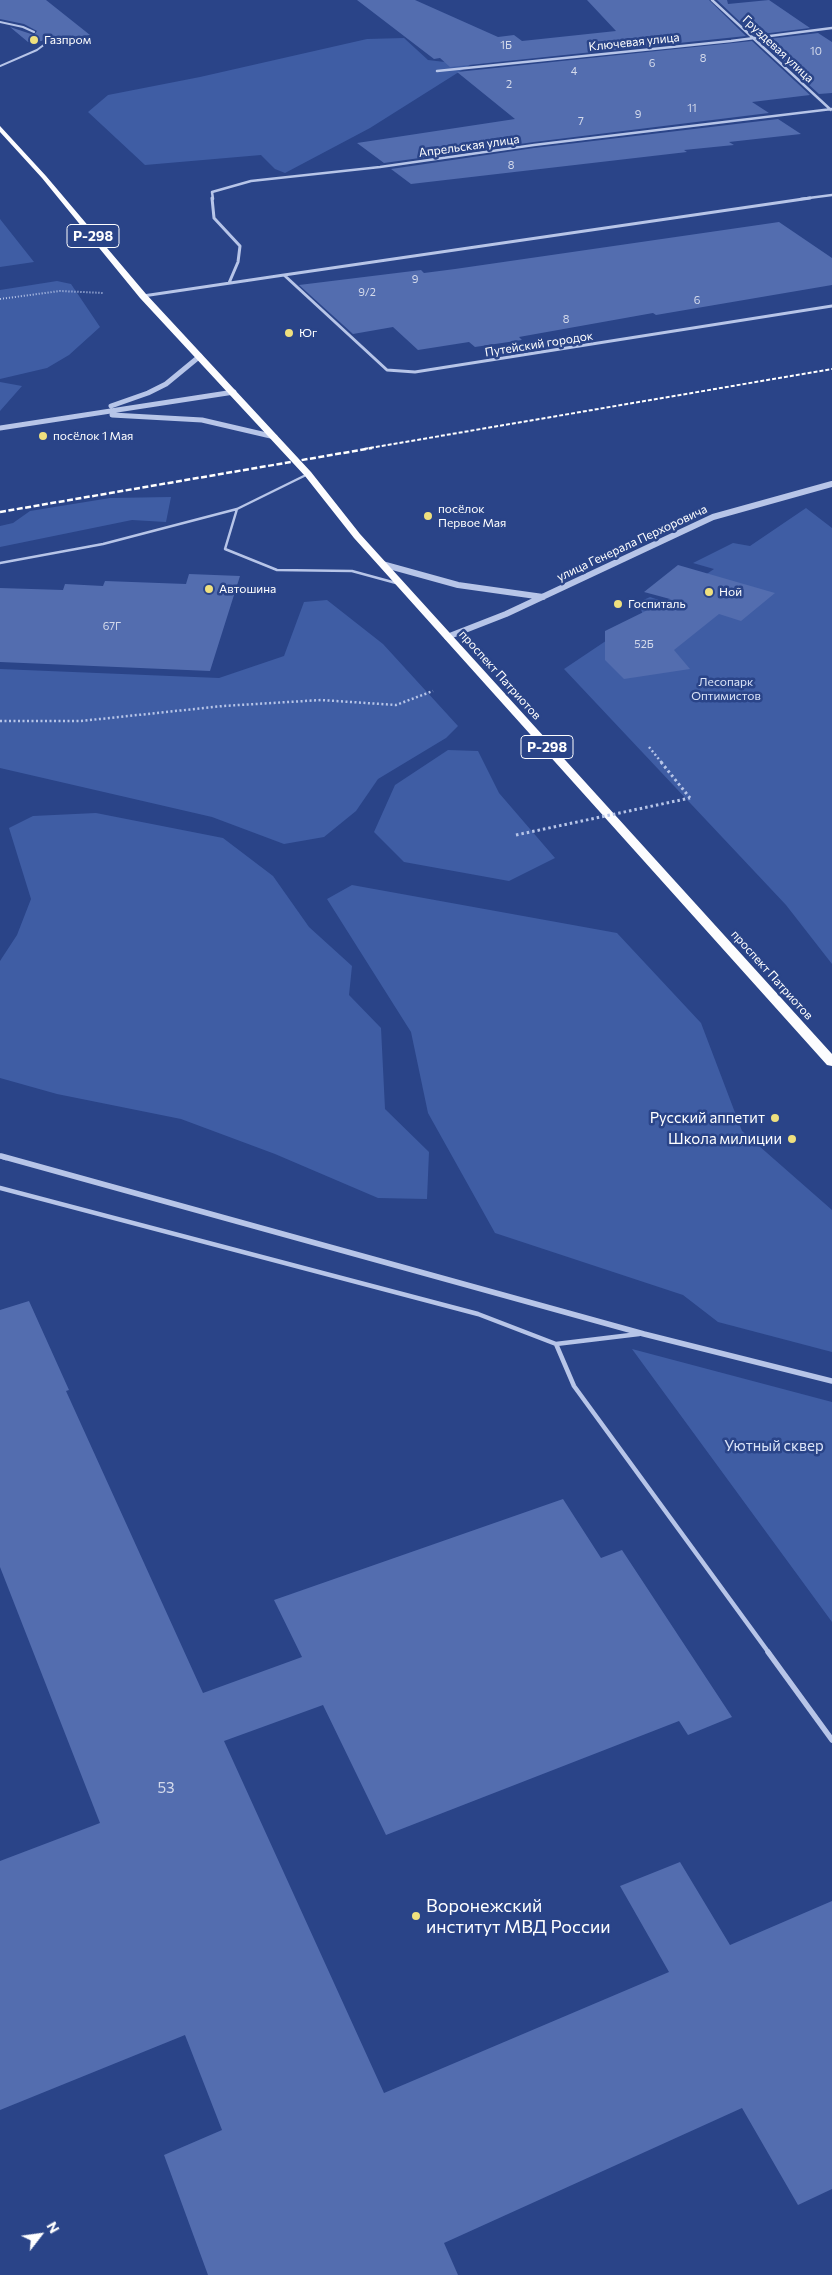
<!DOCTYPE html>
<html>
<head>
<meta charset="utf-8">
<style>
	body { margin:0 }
	#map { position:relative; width:832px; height:2275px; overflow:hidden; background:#2a4488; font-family:Commissioner,sans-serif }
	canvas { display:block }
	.north { position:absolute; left:15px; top:2210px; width:50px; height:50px; -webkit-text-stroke:4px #2a4488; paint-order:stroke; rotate:60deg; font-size:14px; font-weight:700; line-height:20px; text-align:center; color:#fff }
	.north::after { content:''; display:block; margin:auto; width:18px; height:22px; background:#fff; clip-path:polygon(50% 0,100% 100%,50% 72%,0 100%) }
</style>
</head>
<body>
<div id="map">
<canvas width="832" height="2275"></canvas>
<div class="north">N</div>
</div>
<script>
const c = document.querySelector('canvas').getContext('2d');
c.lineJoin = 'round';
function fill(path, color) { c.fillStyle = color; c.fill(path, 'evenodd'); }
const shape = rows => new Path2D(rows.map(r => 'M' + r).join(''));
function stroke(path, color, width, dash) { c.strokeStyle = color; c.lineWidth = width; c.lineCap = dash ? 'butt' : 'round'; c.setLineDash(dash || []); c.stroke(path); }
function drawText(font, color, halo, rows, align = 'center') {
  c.font = font + ' Commissioner,sans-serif'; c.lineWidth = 5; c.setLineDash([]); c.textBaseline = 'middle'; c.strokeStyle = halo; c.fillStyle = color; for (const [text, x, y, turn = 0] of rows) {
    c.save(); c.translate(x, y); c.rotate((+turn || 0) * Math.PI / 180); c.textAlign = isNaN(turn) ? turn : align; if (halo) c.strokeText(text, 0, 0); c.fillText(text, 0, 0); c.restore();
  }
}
const green = shape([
	[404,38,428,60,470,65,370,128,285,173,275,169,261,155,145,165,88,112,108,95,200,77,367,39],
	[0,219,34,262,0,267],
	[57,281,71,284,100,327,69,355,47,368,0,379,0,290],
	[0,382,22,386,0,411],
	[171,497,166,522,132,520,0,547,0,526,13,523,30,511,110,498],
	[806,508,832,528,832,964,786,905,564,669,643,616,639,602,650,597,665,602,714,569,693,563,733,543,750,546],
	[327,600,383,644,458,726,446,738,378,779,356,811,324,837,284,844,212,817,0,768,0,669,219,678,284,656,304,602],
	[448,750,478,751,499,793,555,858,509,881,404,862,374,832,395,785],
	[96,813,223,838,273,876,309,927,352,966,349,995,381,1028,385,1109,429,1152,427,1199,378,1198,275,1154,181,1119,57,1094,0,1078,0,961,17,935,31,899,9,828,33,816],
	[352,885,617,933,701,1023,742,1131,832,1210,832,1352,718,1322,683,1295,495,1233,428,1113,411,1032,327,899],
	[632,1349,832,1402,832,1622]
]);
const building = shape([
	[0,0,46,0,90,35,48,40,45,37,42,41,28,42,10,27,34,35,37,31,24,24,0,19],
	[357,0,415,0,498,37,514,35,522,41,616,31,587,0,709,0,746,36,450,67,440,58,434,59],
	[717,0,727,0,728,4,769,0,810,28,754,35],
	[818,33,832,42,832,93,819,94,760,40],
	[752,41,810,95,752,102,769,113,534,142,384,163,357,143,515,119,457,72],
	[778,119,801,134,729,142,734,145,684,150,687,152,411,184,391,169,534,148],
	[779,222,832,258,832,285,656,315,653,313,519,337,522,340,475,347,469,342,418,350,393,327,353,334,299,285,421,270,424,273,455,269],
	[678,565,775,593,741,621,719,614,674,650,690,669,624,679,605,660,605,631,670,599,644,592],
	[189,574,240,576,210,671,0,662,0,588,63,590,65,584,103,586,105,581,186,584],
	[29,1301,69,1390,66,1391,203,1693,302,1657,274,1600,563,1499,601,1558,622,1550,732,1717,688,1735,679,1721,386,1835,323,1705,224,1741,384,2093,669,1972,620,1886,680,1862,730,1945,832,1901,832,2189,798,2205,742,2108,444,2243,458,2275,208,2275,164,2155,222,2130,185,2035,0,2110,0,1861,100,1823,0,1567,0,1310]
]);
const pathFar2 = shape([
	[0,299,60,291,104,293]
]);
const pathFar1 = shape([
	[0,721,81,721,223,706,321,700,396,705,433,691],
	[649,747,662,763]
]);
const path = shape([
	[661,762,690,798]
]);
const serviceFar3 = shape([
	[0,22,23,27,34,32],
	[0,66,37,50,45,44,45,40]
]);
const serviceFar2 = shape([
	[308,474,237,509,225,549,277,570,352,571,396,583],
	[0,563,103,544,237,509]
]);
const serviceFar1 = shape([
	[0,1188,478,1314,556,1344,639,1334],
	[556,1344,574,1386,769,1653]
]);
const service = shape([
	[768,1652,832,1740]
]);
const minorFar3 = shape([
	[712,0,831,110],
	[437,71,731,41,832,28],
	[213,199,212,192,251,181,380,167,534,145,832,109],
	[801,199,832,195]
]);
const minorFar2 = shape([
	[212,198,214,218,240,246,238,262,229,283],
	[284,275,810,198],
	[143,296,284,275,387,370,415,372,832,306]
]);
const minorFar1 = shape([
	[0,1156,6,1158]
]);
const minor = shape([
	[1,1156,644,1334,832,1381]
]);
const tertiaryFar1 = shape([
	[111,406,148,393,166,384,200,356],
	[112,415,202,420,275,437],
	[0,428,234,392]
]);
const tertiary = shape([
	[382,564,458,585,543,597],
	[447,637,506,614,713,517,832,484]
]);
const trunk = shape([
	[0,126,46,176,146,294,311,472,360,534,832,1054,832,1066,827,1065,354,538,305,476,140,298,42,178,0,132,0,126]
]);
const railFar1 = shape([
	[364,449,832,369]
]);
const rail = shape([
	[0,512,372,448]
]);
const pathBridge = shape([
	[516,835,690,798]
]);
const markers = [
	[34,40,5,"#efe07e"],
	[289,333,5,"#efe07e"],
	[43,436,5,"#efe07e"],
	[428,516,5,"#efe07e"],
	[209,589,5,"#efe07e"],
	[709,592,5,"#efe07e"],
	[618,604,5,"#efe07e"],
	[775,1118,5,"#efe07e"],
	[792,1139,5,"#efe07e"],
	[416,1916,5,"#efe07e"]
];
const farNumbernames = [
	["1Б",506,45],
	["10",816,51],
	["8",703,58],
	["6",652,63],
	["4",574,71],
	["2",509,84],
	["11",692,108],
	["9",638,114],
	["7",581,121],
	["8",511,165],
	["9",415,279],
	["9/2",367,292],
	["6",697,300],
	["8",566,319],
	["67Г",112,626],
	["52Б",644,644]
];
const farPoinames = [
	["Газпром",44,40],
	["Юг",299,333],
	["посёлок 1 Мая",53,436],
	["посёлок",438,509],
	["Первое Мая",438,523],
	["Автошина",219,589],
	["Ной",719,592],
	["Госпиталь",628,604]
];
const farStreetnames = [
	["Ключевая улица",634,42,-6],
	["Груздевая улица",778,49,43],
	["Апрельская улица",469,146,-8],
	["Путейский городок",539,344,-9],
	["улица Генерала Перхоровича",632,543,-25],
	["проспект Патриотов",500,675,48],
	["проспект Патриотов",772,975,48]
];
const farParknames = [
	["Лесопарк",726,682],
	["Оптимистов",726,696]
];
const shields = [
	[93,236,52],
	[547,747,52]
];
const shieldNames = [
	["Р-298",93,236],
	["Р-298",547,747]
];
const poiNames = [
	["Русский аппетит",765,1118],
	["Школа милиции",782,1139]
];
const parkNames = [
	["Уютный сквер",774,1446]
];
const nearNumbernames = [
	["53",166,1788]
];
const nearPoinames = [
	["Воронежский",426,1906],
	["институт МВД России",426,1927]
];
fill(green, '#3f5da4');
fill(building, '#536daf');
stroke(pathFar2, '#b7c5e8', 2, [1, 2]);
stroke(pathFar1, '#b7c5e8', 2.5, [2, 2.5]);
stroke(path, '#b7c5e8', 3, [2.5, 3]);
stroke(serviceFar3, '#b7c5e8', 2);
stroke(serviceFar2, '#b7c5e8', 2.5);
stroke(serviceFar1, '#b7c5e8', 4.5);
stroke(service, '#b7c5e8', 5.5);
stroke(minorFar3, '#b7c5e8', 2.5);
stroke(minorFar2, '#b7c5e8', 3);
stroke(minorFar1, '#b7c5e8', 4.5);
stroke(minor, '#b7c5e8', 5.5);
stroke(tertiaryFar1, '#b7c5e8', 5);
stroke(tertiary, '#b7c5e8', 6);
fill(trunk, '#fcfcfe');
stroke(railFar1, '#fff', 2, [4, 2]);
stroke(rail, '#fff', 2.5, [6, 2.5]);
stroke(pathBridge, '#b7c5e8', 3, [2.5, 3]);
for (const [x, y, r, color] of markers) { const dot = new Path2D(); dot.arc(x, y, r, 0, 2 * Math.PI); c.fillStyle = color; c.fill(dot); stroke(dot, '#2a4488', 2); }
drawText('11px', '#d4daeb', null, farNumbernames);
drawText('12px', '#fff', '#2a4488', farPoinames, 'left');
drawText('12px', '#fff', '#2a4488', farStreetnames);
drawText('12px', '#dae3f7', '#2a4488', farParknames);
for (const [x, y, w] of shields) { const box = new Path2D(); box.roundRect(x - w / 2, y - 11.5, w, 23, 4); c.fillStyle = '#2a4488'; c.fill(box); stroke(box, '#fff', 1); }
drawText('bold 14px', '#fff', null, shieldNames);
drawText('15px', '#fff', '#2a4488', poiNames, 'right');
drawText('15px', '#dae3f7', '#2a4488', parkNames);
drawText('15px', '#d4daeb', null, nearNumbernames);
drawText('18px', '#fff', '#2a4488', nearPoinames, 'left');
</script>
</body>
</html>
